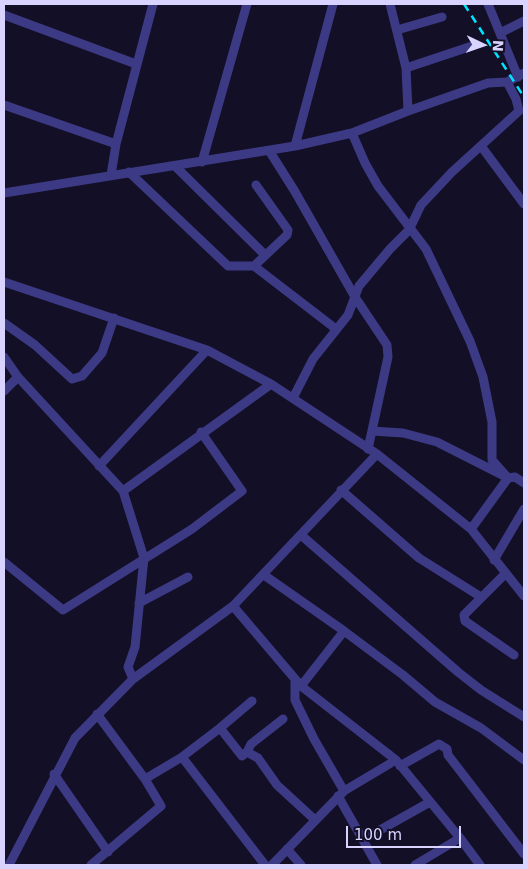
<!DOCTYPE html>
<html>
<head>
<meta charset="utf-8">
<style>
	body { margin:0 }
	#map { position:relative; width:528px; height:869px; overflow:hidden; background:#130f26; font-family:"DejaVu Sans",sans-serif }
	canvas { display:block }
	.frame { position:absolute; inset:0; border:5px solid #d9d4ff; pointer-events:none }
	.north { position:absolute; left:458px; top:20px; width:50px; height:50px; -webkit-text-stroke:4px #130f26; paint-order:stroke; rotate:93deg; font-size:14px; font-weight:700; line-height:20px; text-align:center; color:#d9d4ff }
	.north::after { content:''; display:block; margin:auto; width:18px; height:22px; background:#d9d4ff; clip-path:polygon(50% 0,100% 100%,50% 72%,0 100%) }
	.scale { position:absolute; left:346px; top:826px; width:115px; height:22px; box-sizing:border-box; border:2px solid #d9d4ff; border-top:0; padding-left:6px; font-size:15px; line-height:18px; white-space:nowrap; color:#d9d4ff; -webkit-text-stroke:4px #130f26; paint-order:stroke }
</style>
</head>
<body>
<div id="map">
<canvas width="528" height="869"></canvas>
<div class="frame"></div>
<div class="north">N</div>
<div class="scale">100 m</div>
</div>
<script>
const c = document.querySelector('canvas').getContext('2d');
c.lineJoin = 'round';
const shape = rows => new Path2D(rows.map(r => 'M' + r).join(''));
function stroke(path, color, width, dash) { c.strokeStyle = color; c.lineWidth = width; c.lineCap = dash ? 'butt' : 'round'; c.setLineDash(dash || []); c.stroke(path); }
const minor = shape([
	[390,4,406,68,408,111],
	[488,4,518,77],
	[4,15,136,64],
	[397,30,442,17],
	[500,33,524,21],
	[406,68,472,46],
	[4,105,116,144],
	[352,133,365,163,378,186,426,249,470,341,483,377,492,422,492,460,508,478,471,529],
	[295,146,333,4],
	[481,146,524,204],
	[270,152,294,190,355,297,387,345,388,357,368,449],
	[202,162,247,4],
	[175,166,265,255],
	[129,172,228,266,254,266,336,329],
	[111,175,116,144,153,4],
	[4,193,295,146,352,133,408,111,488,83,507,82,524,73],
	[254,266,287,235,288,230,256,185],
	[4,282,207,350,271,384,377,454,471,529,524,596],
	[4,323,35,345,72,379,82,376,102,353,114,318],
	[4,357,18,377,123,491,144,558,135,647,128,667,133,679],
	[4,391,18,377],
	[293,398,313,359,348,315,359,286,390,249,409,230,421,205,452,172,519,111,516,99,507,82],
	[372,431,403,433,437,442,508,478,515,477,524,483],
	[99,466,207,350],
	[341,490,419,558,481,597],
	[123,491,271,384],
	[301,535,458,672,481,690,524,717],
	[494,560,524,509],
	[4,562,63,610,192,529,242,491,201,432],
	[506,573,464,615,465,621,514,655],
	[264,575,344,631,403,675,435,702,481,728,524,760],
	[139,603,188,577],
	[233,606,301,686,396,760,460,838,480,865],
	[295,679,295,700,314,739,344,791],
	[301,686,344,631],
	[220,728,252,701],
	[247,752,251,744,283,719],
	[182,757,265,865],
	[400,766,439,744,447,749,448,755,524,854],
	[54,774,108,852],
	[145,779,182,757,220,728,242,756,247,752,258,758,277,785,314,819],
	[338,796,377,865],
	[364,839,430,802],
	[287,849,301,865],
	[9,865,75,738,133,679,233,606,377,454],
	[91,865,161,806,145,779,97,714],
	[272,865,344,791,396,760],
	[415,865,460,838]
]);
const rail = shape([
	[464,4,524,97]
]);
stroke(minor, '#3d3a85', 9);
stroke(rail, '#00e5ff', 2.5, [8, 6]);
</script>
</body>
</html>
